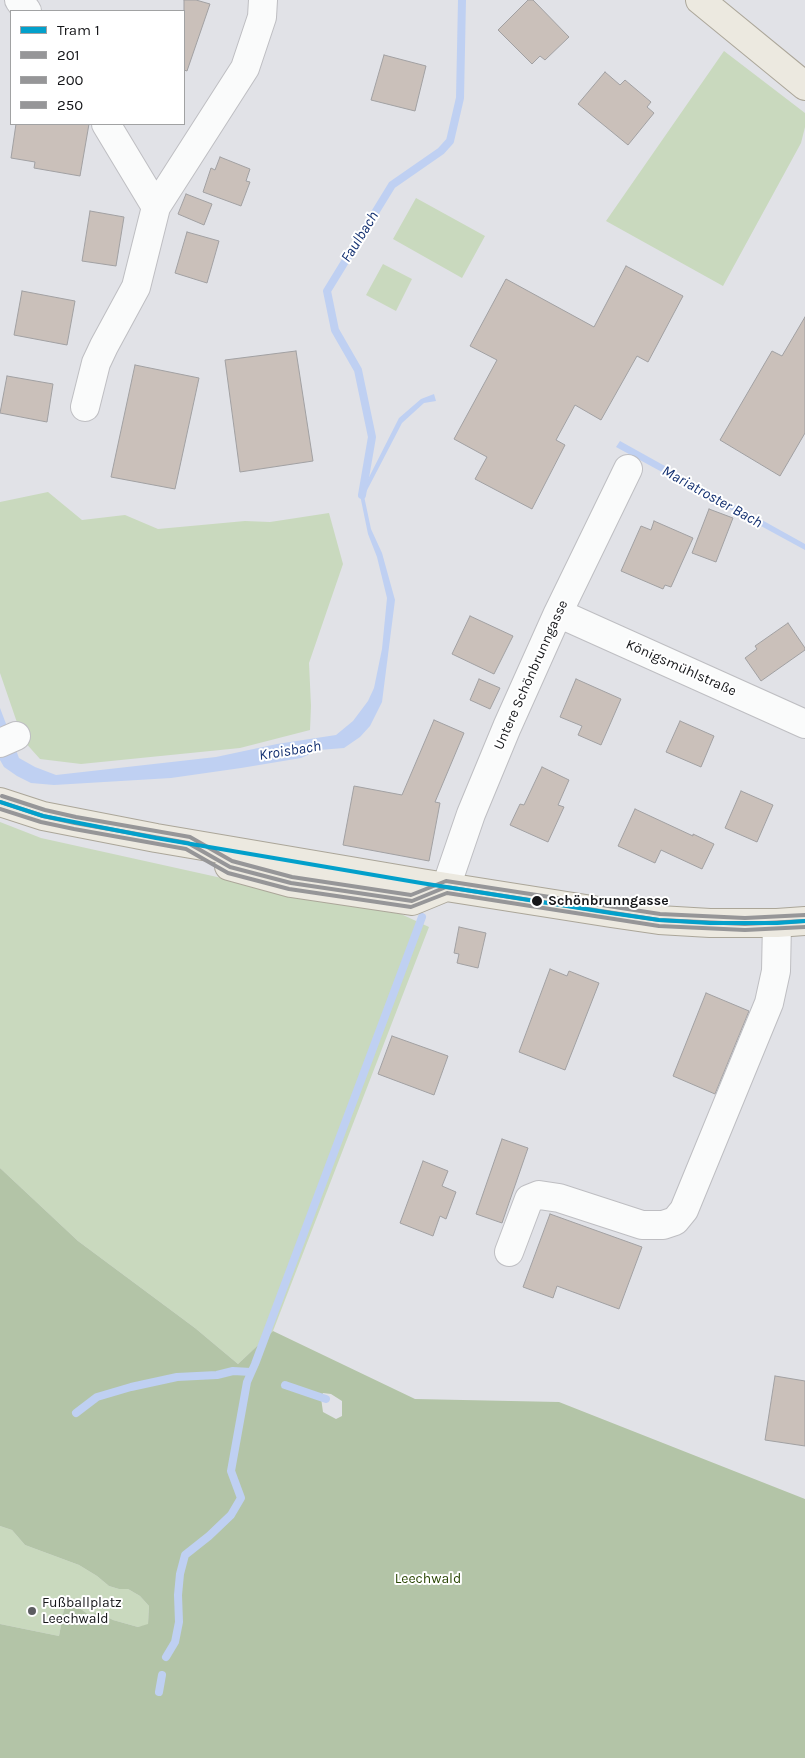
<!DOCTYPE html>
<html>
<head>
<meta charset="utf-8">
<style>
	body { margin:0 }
	#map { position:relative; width:805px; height:1758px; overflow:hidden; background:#e1e2e7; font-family:Karla,sans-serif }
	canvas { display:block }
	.legend { position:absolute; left:10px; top:10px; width:175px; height:115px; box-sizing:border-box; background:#fff; border:1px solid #a1a2a3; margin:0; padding:6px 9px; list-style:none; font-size:15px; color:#151619 }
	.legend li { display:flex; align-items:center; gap:10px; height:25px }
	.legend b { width:25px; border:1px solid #a1a2a3 }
</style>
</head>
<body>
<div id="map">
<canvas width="805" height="1758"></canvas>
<ul class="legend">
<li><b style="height:6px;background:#03a0cb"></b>Tram 1</li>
<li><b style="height:6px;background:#969698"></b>201</li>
<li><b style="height:6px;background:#969698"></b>200</li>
<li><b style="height:6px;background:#969698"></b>250</li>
</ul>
</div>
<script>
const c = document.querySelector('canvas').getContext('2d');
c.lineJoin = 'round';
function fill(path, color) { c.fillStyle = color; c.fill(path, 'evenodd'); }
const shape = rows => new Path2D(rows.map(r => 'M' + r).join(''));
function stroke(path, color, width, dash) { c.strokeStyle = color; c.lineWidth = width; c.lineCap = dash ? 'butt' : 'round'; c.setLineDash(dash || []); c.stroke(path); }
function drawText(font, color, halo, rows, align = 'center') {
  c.font = font + ' Karla,sans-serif'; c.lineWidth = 4; c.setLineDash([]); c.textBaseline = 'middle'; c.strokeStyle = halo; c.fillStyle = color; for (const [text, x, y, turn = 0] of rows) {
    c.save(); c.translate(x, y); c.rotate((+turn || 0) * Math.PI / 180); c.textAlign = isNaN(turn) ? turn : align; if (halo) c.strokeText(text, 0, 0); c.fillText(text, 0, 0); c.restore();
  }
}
const green = shape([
	[724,51,805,113,805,127,801,143,723,286,606,221],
	[416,198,485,236,462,278,393,239],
	[383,264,412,279,396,311,366,295],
	[48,492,82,520,125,515,158,529,245,521,270,522,329,513,343,564,309,663,311,706,310,730,240,748,81,764,40,759,23,740,0,673,0,502],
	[0,822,41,838,339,904,401,914,429,927,273,1331,238,1364,195,1328,78,1241,0,1168],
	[0,1526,12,1530,25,1545,79,1565,97,1576,109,1586,119,1589,128,1589,140,1596,149,1606,148,1625,138,1627,113,1620,98,1612,89,1615,66,1598,59,1636,0,1624]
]);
const forest = shape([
	[0,1168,78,1241,195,1328,238,1364,273,1331,415,1399,559,1402,805,1499,805,1758,0,1758,0,1624,59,1636,66,1598,89,1615,98,1612,113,1620,138,1627,148,1624,149,1606,140,1596,128,1589,119,1589,109,1586,97,1576,79,1565,25,1545,12,1530,0,1526],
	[323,1393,331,1394,342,1401,342,1416,336,1419,323,1412,321,1398]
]);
const water = shape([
	[434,394,436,401,424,403,402,423,364,496,371,529,382,553,395,600,382,702,370,726,360,737,344,748,319,750,301,758,241,768,171,778,54,785,31,783,17,776,4,767,0,760,0,708,19,758,35,767,56,775,216,757,277,744,336,735,353,721,368,701,374,688,382,649,387,598,377,557,368,534,360,495,399,418,421,399],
	[620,441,805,544,805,550,616,447]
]);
const stream = shape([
	[362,495,372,437,358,370,335,330,327,291,392,185,441,151,450,141,460,98,462,0],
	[285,1385,326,1399],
	[76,1413,97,1397,131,1387,177,1377,217,1375,233,1371,251,1372],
	[166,1657,175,1642,179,1622,178,1595,180,1574,185,1555,209,1536,231,1515,241,1498,231,1471,247,1382,255,1364,422,917],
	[159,1692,162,1675]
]);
const building = shape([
	[184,0,196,0,210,4,187,71,184,70,184,0],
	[528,0,533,0,569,37,545,60,540,56,532,64,498,30,528,0],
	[384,55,426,66,415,111,371,100,384,55],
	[605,72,620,85,625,80,651,102,647,107,654,113,628,145,578,104,605,72],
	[16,124,89,124,80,176,34,168,35,162,11,158,16,124],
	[220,157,250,169,246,181,250,182,241,206,203,192,211,168,215,170,220,157],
	[186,194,212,204,204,225,178,214,186,194],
	[90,211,124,217,116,266,82,261,90,211],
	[187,232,219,241,207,283,175,273,187,232],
	[626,266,683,296,648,362,637,356,601,420,575,405,556,440,565,445,532,509,475,479,487,457,454,439,497,360,470,346,506,279,594,327,626,266],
	[22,291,75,301,67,345,14,335,22,291],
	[805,317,805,433,780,476,720,440,772,351,782,356,805,317],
	[296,351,313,461,240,472,225,360,296,351],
	[135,365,199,378,175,489,111,477,135,365],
	[7,376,53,384,47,422,0,413,7,376],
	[709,509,733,518,716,562,692,553,709,509],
	[654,521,693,538,671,587,665,585,663,589,621,571,641,526,651,530,654,521],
	[470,616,513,636,494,674,452,654,470,616],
	[788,623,805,648,805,650,761,681,745,658,757,649,755,646,788,623],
	[479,679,500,688,490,709,470,700,479,679],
	[576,679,621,699,601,745,578,735,582,726,560,717,576,679],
	[434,720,464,733,435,802,440,803,429,861,343,845,354,786,402,795,434,720],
	[680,721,714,736,701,767,666,752,680,721],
	[542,767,569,780,558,805,564,807,548,842,510,825,520,804,524,805,542,767],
	[741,791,773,805,757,842,725,828,741,791],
	[635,809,693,836,693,834,714,844,702,869,661,850,655,863,618,846,635,809],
	[459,927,486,933,478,968,457,963,459,954,454,953,459,927],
	[550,969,567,976,569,971,599,983,565,1070,519,1052,550,969],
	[706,993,749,1011,715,1094,673,1076,706,993],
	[392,1036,448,1056,434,1095,378,1074,392,1036],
	[502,1139,528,1148,502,1223,476,1214,502,1139],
	[423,1161,448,1171,442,1186,456,1192,446,1219,440,1216,433,1236,400,1223,423,1161],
	[550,1214,642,1247,619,1309,557,1286,553,1298,523,1287,550,1214],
	[775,1376,805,1381,805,1446,765,1440,775,1376]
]);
const minor = shape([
	[19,0,27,11],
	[106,124,156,207],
	[85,407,96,363,104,346,136,287,156,207,245,68,262,17,263,0],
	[558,613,805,724],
	[0,743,16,736],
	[446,887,471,814,507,727,558,613,628,469],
	[509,1252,529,1199,539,1195,559,1198,642,1225,663,1225,675,1221,684,1210,769,1003,776,971,777,923]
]);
const major = shape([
	[700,0,805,86],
	[0,802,43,816,156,838,421,883,611,913,659,920,710,923,777,923,805,921],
	[229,866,291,883,412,901,446,887]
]);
const bus1 = shape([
	[0,802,43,816,75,823,188,843,230,867,291,883,412,901,446,887,659,920,745,924,805,921]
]);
const bus2 = shape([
	[0,809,41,822,74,829,186,849,228,873,289,889,411,907,447,893,659,926,745,930,805,927]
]);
const bus3 = shape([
	[2,796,45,810,76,817,190,837,232,861,292,877,411,895,446,881,660,914,745,918,805,915]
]);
const tram1 = shape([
	[0,802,43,816,156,838,421,883,611,913,659,920,710,923,777,923,805,921]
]);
const markers = [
	[537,901,6,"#151619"],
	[32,1611,5,"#5c5d61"]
];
const streetNames = [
	["Königsmühlstraße",681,668,24],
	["Untere Schönbrunngasse",531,675,-66]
];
const stopNames = [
	["Schönbrunngasse",548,901]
];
const parkNames = [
	["Leechwald",428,1579]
];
const poiNames = [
	["Fußballplatz",42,1603],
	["Leechwald",42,1619]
];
const waterNames = [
	["Faulbach",360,237,-58],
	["Mariatroster Bach",712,497,29],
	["Kroisbach",290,751,-9]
];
fill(green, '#c9d9be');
fill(forest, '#b3c4a7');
fill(water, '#bfd0f2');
stroke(stream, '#bfd0f2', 8);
fill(building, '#cac0ba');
stroke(building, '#a1a0a2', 1);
stroke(minor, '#bebec2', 30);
stroke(major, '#aba699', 30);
stroke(minor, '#fafbfb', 28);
stroke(major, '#ece9e0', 28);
stroke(bus1, '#969698', 4);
stroke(bus2, '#969698', 4);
stroke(bus3, '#969698', 4);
stroke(tram1, '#03a0cb', 4);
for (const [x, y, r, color] of markers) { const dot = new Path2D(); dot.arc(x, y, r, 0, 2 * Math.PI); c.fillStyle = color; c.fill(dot); stroke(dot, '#fff', 2); }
drawText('14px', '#151619', '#fff', streetNames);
drawText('bold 14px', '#151619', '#fff', stopNames, 'left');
drawText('14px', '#2b4705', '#fff', parkNames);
drawText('14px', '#151619', '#fff', poiNames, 'left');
drawText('italic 15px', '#133071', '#fff', waterNames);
</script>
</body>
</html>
